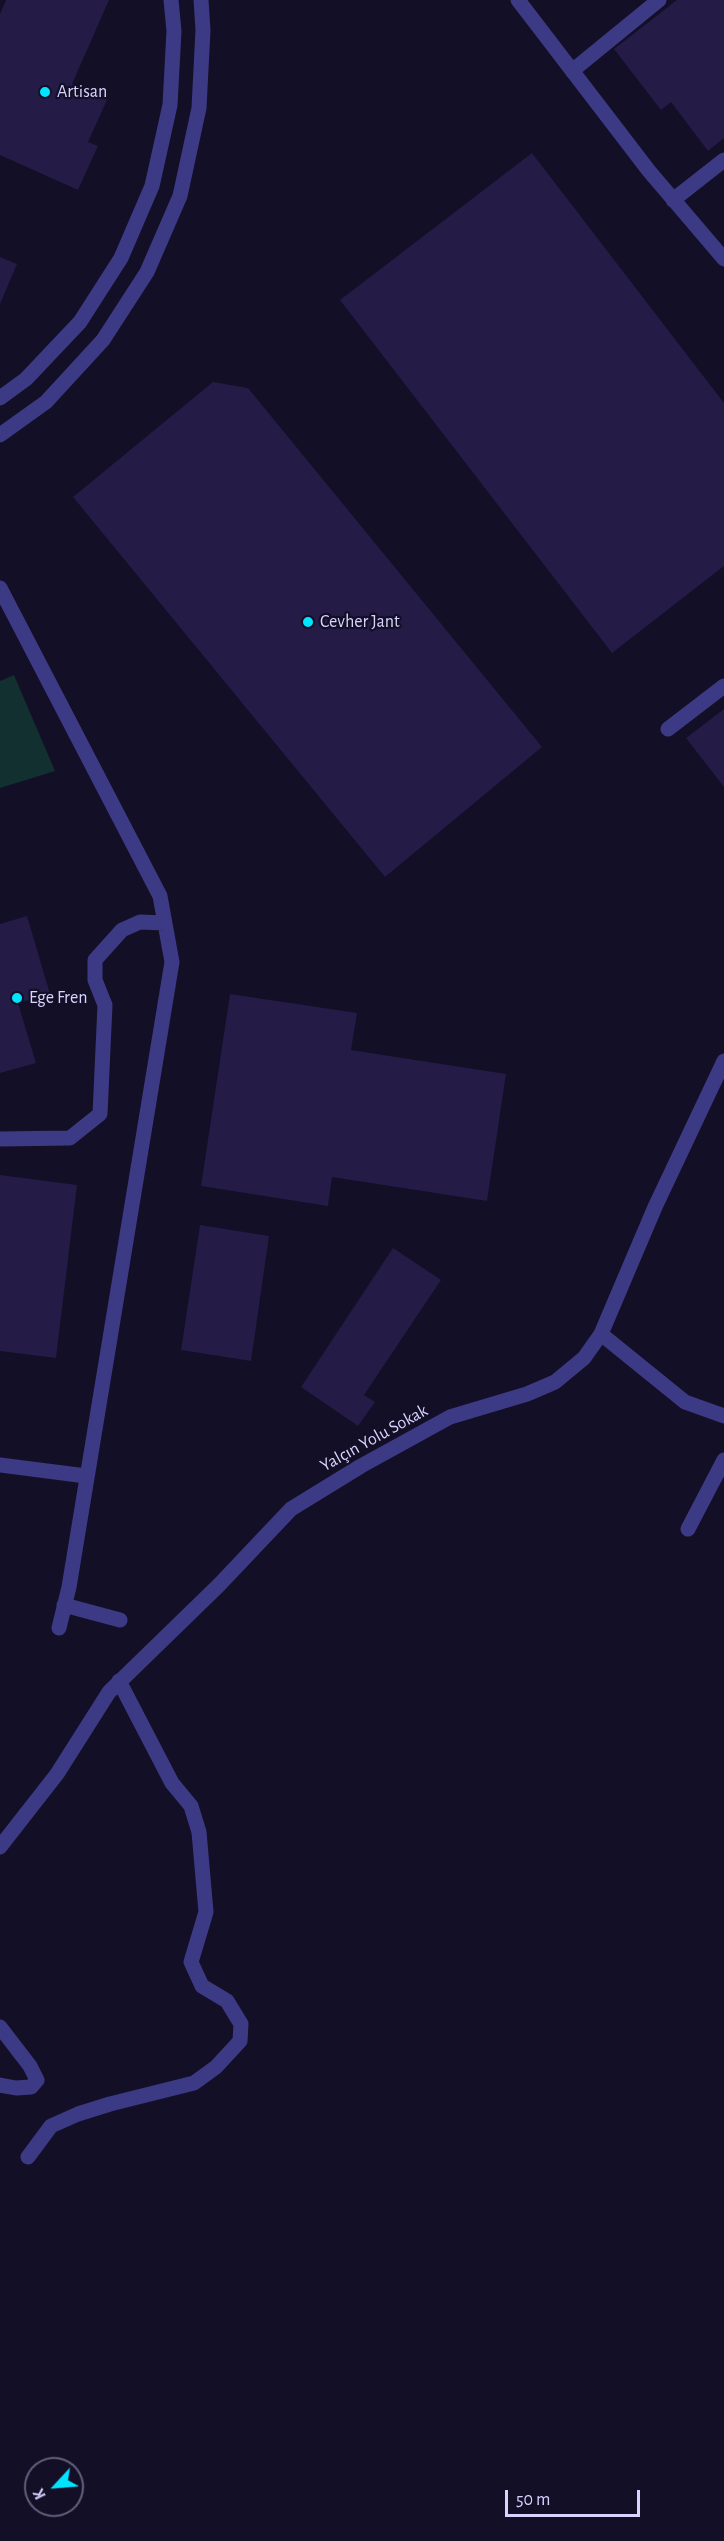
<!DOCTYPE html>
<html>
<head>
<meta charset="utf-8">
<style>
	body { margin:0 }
	#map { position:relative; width:724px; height:2541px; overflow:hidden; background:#130f26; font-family:"Alegreya Sans",sans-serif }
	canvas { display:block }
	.north { position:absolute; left:24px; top:2457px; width:60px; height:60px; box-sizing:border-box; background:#130f26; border:2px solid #625e7d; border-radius:50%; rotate:244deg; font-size:16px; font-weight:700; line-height:24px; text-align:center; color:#d9d4ff }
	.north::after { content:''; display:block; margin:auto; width:21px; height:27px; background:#00e5ff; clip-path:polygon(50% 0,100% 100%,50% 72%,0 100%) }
	.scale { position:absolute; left:505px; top:2490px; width:135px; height:27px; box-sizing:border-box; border:3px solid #d9d4ff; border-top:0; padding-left:8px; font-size:18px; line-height:21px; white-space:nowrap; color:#d9d4ff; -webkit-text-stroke:4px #130f26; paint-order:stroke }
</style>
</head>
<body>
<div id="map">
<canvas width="724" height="2541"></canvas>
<div class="north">K</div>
<div class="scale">50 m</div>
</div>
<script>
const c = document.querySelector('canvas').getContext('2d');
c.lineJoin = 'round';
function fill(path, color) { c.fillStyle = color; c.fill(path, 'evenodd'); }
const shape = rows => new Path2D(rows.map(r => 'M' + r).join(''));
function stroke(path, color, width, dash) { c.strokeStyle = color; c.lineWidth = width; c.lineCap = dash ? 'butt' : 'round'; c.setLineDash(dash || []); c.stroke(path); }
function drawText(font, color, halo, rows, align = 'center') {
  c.font = font + ' "Alegreya Sans",sans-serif'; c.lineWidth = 4.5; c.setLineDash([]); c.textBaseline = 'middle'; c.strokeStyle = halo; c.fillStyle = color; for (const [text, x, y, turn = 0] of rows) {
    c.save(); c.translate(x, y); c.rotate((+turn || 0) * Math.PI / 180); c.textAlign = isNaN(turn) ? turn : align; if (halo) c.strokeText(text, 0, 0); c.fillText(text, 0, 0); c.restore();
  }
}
const green = shape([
	[14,675,55,771,0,788,0,681]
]);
const building = shape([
	[6,0,109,0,72,84,107,100,88,142,98,146,78,190,0,155,0,14],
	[677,0,724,0,724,138,708,151,671,102,661,110,614,49],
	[532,153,724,403,724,566,612,653,340,300],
	[0,257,17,264,0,304],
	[213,382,248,388,542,747,385,877,73,497],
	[724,709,724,787,686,738],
	[27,916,50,994,18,1003,36,1063,0,1073,0,924],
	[230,994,357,1013,351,1050,506,1074,487,1201,332,1177,328,1206,201,1186],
	[0,1175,77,1185,56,1358,0,1351],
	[200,1225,269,1236,251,1361,181,1350],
	[393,1248,441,1280,364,1395,375,1402,358,1426,301,1387]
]);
const minor = shape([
	[518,0,649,171,724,259],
	[572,71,659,0],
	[673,200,724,160],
	[0,398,26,379,80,322,121,258,152,186,170,105,174,31,171,0],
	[0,435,46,402,103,340,147,272,180,196,199,108,203,30,201,0],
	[0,588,160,896,172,962,69,1587,59,1628],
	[668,729,724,686],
	[0,1139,70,1138,100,1114,105,1005,95,980,95,960,122,930,140,922,165,923],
	[601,1334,685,1402,724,1416],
	[0,1465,86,1476],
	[688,1529,724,1460],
	[64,1605,120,1620],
	[0,1847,57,1774,109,1692,219,1585,291,1509,361,1466,450,1417,527,1394,555,1382,584,1358,601,1334,655,1207,724,1061],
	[0,2027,30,2066,37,2080,31,2087,16,2088,0,2085],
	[28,2157,51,2126,78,2114,110,2104,194,2083,216,2067,240,2041,241,2024,227,2001,202,1986,191,1962,206,1912,199,1832,191,1806,172,1783,119,1681]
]);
const markers = [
	[45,92,6,"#00e5ff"],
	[308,622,6,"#00e5ff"],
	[17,998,6,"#00e5ff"]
];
const poiNames = [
	["Artisan",57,92],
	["Cevher Jant",320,622],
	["Ege Fren",29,998]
];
const streetNames = [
	["Yalçın Yolu Sokak",374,1438,-29]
];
fill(green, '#12302f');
fill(building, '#241b47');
stroke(minor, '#3d3a85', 15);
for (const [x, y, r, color] of markers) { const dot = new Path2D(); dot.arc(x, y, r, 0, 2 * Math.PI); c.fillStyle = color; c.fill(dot); stroke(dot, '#130f26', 2); }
drawText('18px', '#d9d4ff', '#130f26', poiNames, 'left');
drawText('18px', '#d9d4ff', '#130f26', streetNames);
</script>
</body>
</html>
